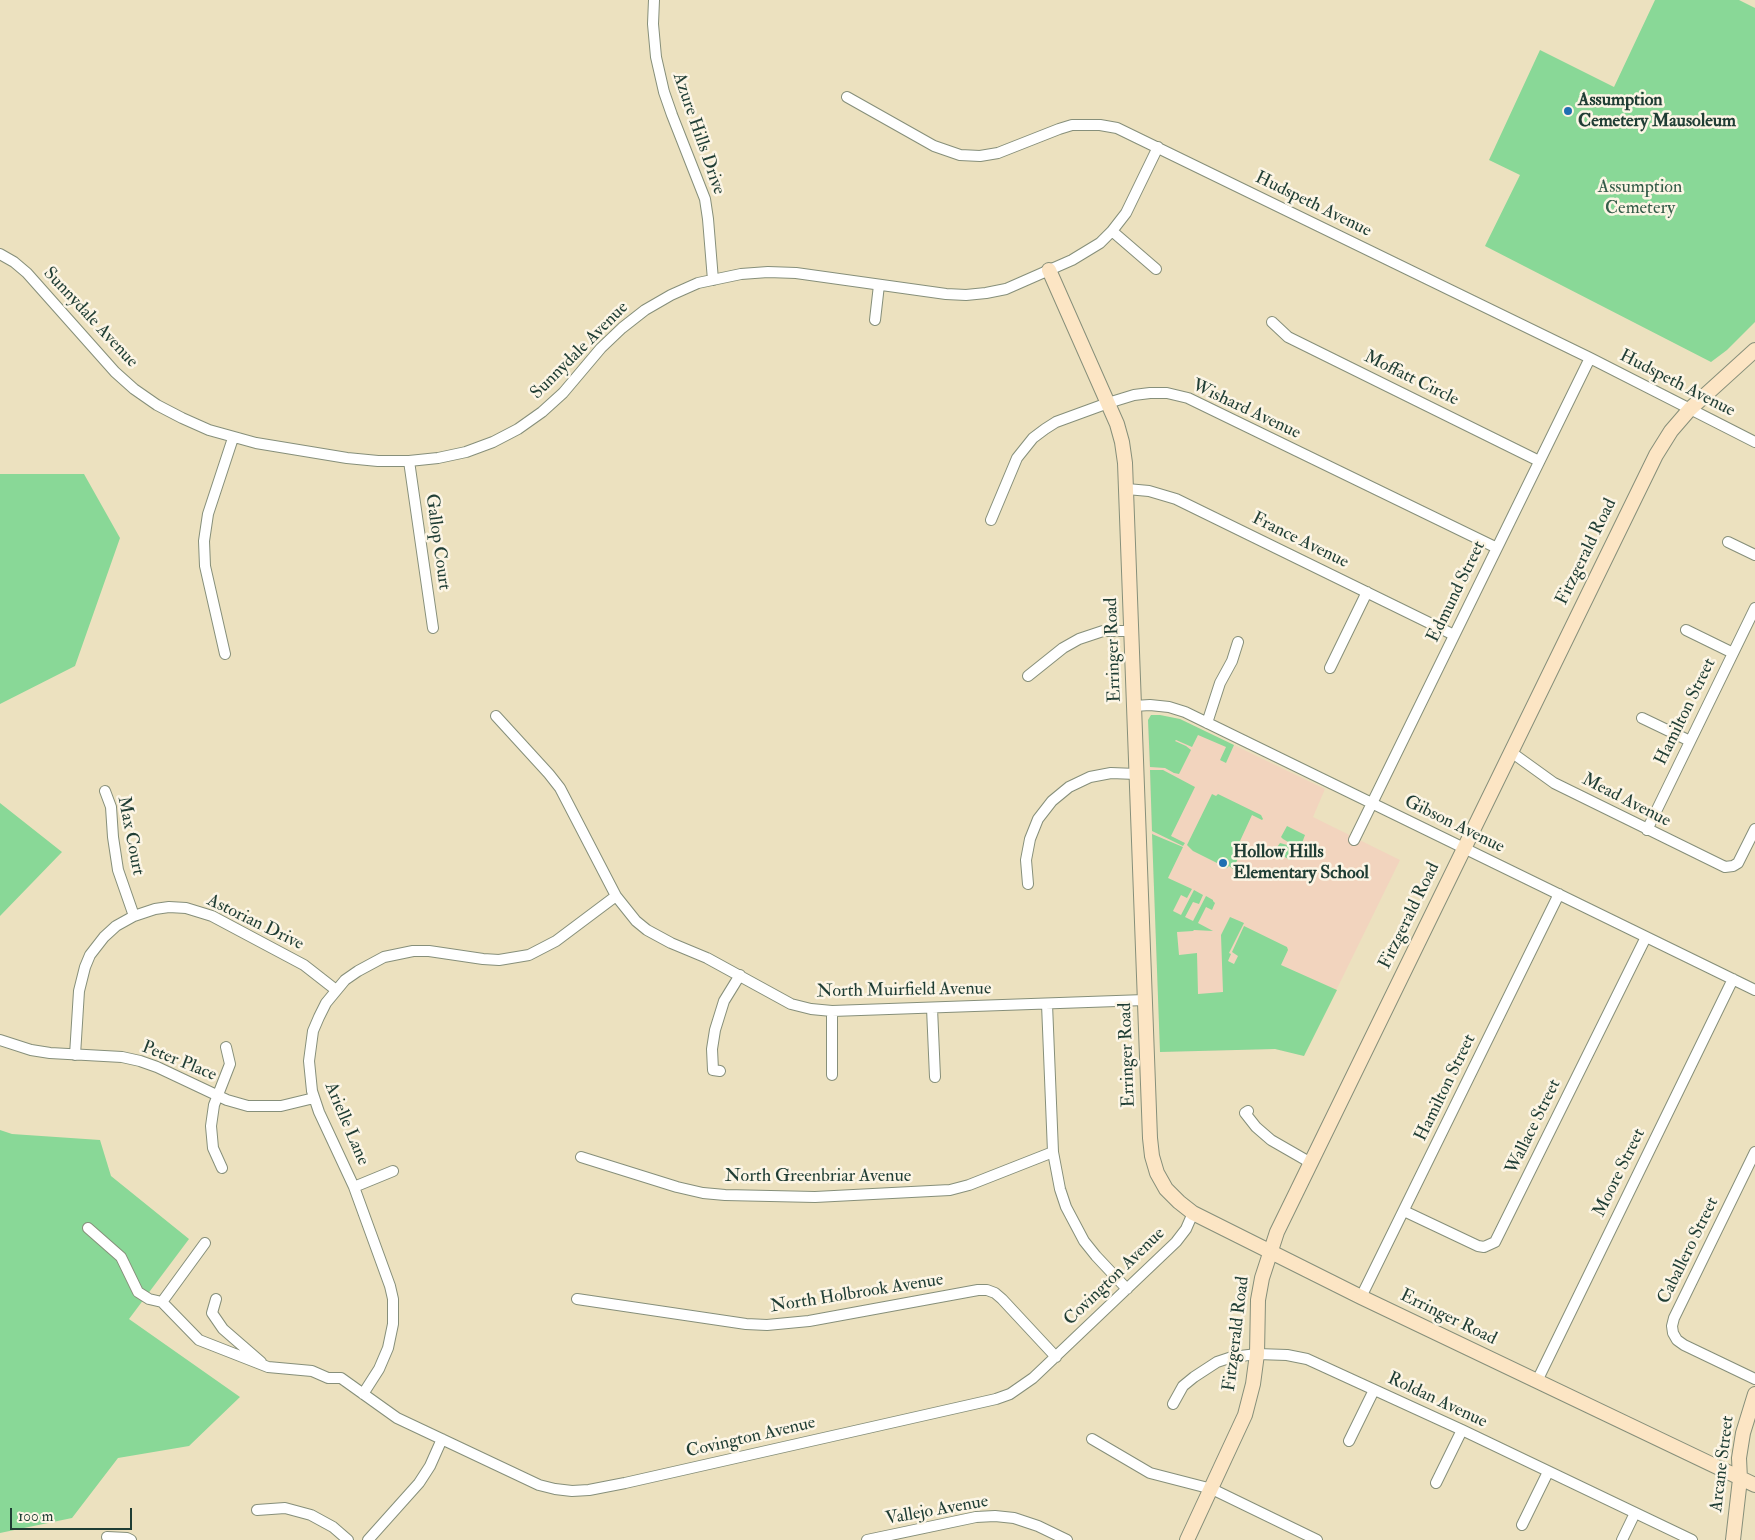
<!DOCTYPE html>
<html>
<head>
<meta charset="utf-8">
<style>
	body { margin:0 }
	#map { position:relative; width:1755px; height:1540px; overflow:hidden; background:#ece1bf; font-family:"IM FELL Double Pica",serif }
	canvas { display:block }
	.scale { position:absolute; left:10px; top:1508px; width:122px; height:22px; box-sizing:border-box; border:2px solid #1f3d34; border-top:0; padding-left:6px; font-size:15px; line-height:18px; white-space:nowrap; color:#1f3d34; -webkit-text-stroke:4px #fcf5e5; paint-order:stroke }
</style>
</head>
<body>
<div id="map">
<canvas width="1755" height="1540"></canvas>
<div class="scale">100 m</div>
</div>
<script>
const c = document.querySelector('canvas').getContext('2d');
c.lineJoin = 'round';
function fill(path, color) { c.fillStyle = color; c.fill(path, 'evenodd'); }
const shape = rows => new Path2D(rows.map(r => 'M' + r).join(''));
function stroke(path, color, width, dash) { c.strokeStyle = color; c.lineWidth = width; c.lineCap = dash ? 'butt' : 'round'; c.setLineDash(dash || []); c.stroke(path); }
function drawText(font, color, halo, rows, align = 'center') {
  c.font = font + ' "IM FELL Double Pica",serif'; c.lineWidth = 5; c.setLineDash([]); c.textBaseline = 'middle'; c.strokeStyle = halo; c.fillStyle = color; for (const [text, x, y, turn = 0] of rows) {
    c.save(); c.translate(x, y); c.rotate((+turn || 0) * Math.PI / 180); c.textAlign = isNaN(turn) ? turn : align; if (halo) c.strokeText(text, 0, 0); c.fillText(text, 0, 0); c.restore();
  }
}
const built = shape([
	[1151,715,1160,715,1180,719,1325,789,1313,817,1400,860,1304,1056,1275,1049,1160,1052,1148,730,1148,720]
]);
const green = shape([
	[1655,0,1739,0,1755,8,1755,322,1727,350,1711,362,1485,246,1520,175,1489,160,1540,50,1614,87],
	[0,474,84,474,120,538,75,666,0,704],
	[1151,715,1160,715,1180,719,1234,745,1226,763,1220,760,1226,747,1198,735,1192,747,1176,740,1175,741,1186,746,1191,750,1179,774,1174,773,1165,768,1150,767,1148,720],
	[1150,770,1163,770,1195,787,1171,836,1185,843,1183,846,1152,831],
	[1212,794,1216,796,1218,794,1261,815,1263,819,1262,820,1252,815,1240,841,1245,844,1233,869,1229,866,1227,868,1193,851,1187,845],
	[0,803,62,852,0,916],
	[1287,826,1305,835,1302,843,1290,843,1283,839,1281,837],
	[1152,834,1183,847,1168,878,1192,889,1187,898,1181,895,1173,911,1181,915,1194,890,1203,895,1199,904,1193,902,1185,917,1193,921,1206,896,1213,900,1213,901,1215,903,1212,910,1206,907,1198,923,1213,931,1194,930,1193,931,1177,932,1179,955,1197,953,1198,994,1223,992,1221,935,1230,917,1244,923,1229,953,1231,954,1228,961,1234,964,1238,956,1232,952,1244,926,1287,947,1288,950,1281,965,1337,990,1304,1056,1275,1049,1160,1052],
	[1280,843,1298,848,1299,850,1295,859,1290,860,1276,852,1275,850],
	[0,1130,12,1134,100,1140,111,1176,189,1239,129,1319,240,1397,189,1446,118,1458,72,1518,0,1533]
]);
const street = shape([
	[654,0,653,24,656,57,664,92,672,115,705,199,708,219,713,280],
	[847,97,934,146,960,155,980,156,998,153,1059,129,1072,125,1100,125,1117,128,1590,358,1755,442],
	[1112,231,1156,269],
	[0,254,14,262,27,273,115,372,134,389,157,405,182,418,209,430,256,443,347,458,378,461,409,461,438,458,466,452,493,442,518,429,542,412,563,393,601,348,622,328,645,310,671,295,698,283,741,274,768,272,796,273,946,294,966,295,986,293,1006,289,1072,260,1100,243,1112,231,1126,213,1158,147],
	[875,320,879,285],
	[1272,322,1288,337,1539,461],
	[409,461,433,628],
	[1127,489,1149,491,1176,499,1454,635],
	[991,520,1017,458,1033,438,1045,429,1056,422,1108,403,1134,395,1150,393,1167,393,1188,398,1497,548],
	[1728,542,1755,555],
	[1686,630,1733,653],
	[225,654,205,566,204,541,208,514,233,438],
	[1330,668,1367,592],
	[1028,676,1063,648,1079,639,1103,631,1132,631],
	[1134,706,1150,705,1169,707,1185,712,1755,990],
	[496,716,549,774,560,788,616,896,636,921,647,930,671,943,707,958,791,1004,811,1009,832,1011,1145,1000],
	[1642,718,1690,741],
	[1207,723,1220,683,1232,661,1238,642],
	[1511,752,1554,783,1725,867,1733,866,1738,863,1755,829],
	[105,791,111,807,113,837,118,870,134,916],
	[1647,830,1755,608],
	[1354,840,1590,358],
	[1028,884,1026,860,1030,839,1038,819,1052,801,1069,787,1090,777,1111,773,1136,774],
	[1047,1004,1053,1152,1060,1189,1066,1207,1084,1241,1096,1256,1127,1289],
	[932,1008,935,1077],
	[0,1040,31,1050,50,1053,122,1057,140,1061,157,1067,227,1100,248,1106,281,1106,314,1098],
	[75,1055,79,991,85,967,90,955,104,937,116,926,134,916,155,909,169,907,186,908,212,916,304,965,336,990],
	[720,1071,713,1070,712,1049,715,1030,724,1001,740,975],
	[832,1075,832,1011],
	[1248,1111,1245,1113,1256,1127,1271,1140,1311,1163],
	[1755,1152,1674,1318,1672,1326,1673,1333,1677,1340,1684,1345,1755,1379],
	[581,1157,677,1187,703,1193,725,1195,815,1197,950,1190,969,1185,1053,1152],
	[222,1168,213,1148,211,1126,214,1105,230,1064,226,1047],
	[354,1187,393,1171],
	[1404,1211,1478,1246,1484,1247,1495,1242,1646,937],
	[88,1228,121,1257,138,1292,149,1299,162,1302,199,1340,268,1367,312,1371,328,1378,341,1378,397,1418,539,1485,555,1489,572,1491,589,1490,625,1483,996,1399,1010,1394,1033,1378,1176,1242,1186,1229,1193,1213],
	[1361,1297,1559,894],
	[216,1299,212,1313,223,1329,261,1362],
	[577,1299,746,1324,767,1325,809,1321,978,1290,987,1290,995,1293,1002,1299,1056,1357],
	[162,1302,205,1243],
	[1537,1381,1733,979],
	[363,1394,379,1369,388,1348,393,1324,393,1299,390,1286,354,1187,319,1112,312,1091,309,1061,313,1031,319,1017,326,1003,345,980,358,971,384,957,413,951,429,951,483,959,499,960,529,955,556,941,616,896],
	[1173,1404,1183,1386,1194,1377,1217,1362,1232,1357,1257,1354,1287,1355,1307,1359,1462,1430,1692,1540],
	[1092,1439,1150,1473,1212,1489,1317,1540],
	[1349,1441,1374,1390],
	[1436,1483,1462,1430],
	[257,1510,285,1508,311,1515,333,1527,348,1540],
	[1522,1525,1548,1472],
	[107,1537,127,1538,131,1540],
	[368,1540,419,1483,430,1466,442,1439],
	[867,1540,976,1517,995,1516,1014,1518,1038,1526,1067,1540],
	[1622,1540,1635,1513]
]);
const secondary = shape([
	[1049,270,1117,424,1122,442,1125,463,1150,1138,1152,1156,1157,1173,1166,1189,1179,1202,1193,1213,1361,1297,1755,1485],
	[1187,1540,1245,1415,1253,1384,1257,1354,1258,1300,1262,1278,1277,1232,1656,455,1671,431,1690,409,1755,350],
	[1733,1540,1740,1479,1739,1458,1743,1433,1755,1394]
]);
const markers = [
	[1568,111,5,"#1f6fb2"],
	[1223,863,5,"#1f6fb2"]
];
const poiNames = [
	["Assumption",1578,101],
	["Cemetery Mausoleum",1578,122],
	["Hollow Hills",1233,853],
	["Elementary School",1233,874]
];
const streetNames = [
	["Azure Hills Drive",698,134,71],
	["Hudspeth Avenue",1313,205,26],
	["Sunnydale Avenue",90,318,47],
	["Sunnydale Avenue",580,351,-45],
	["Moffatt Circle",1411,379,26],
	["Hudspeth Avenue",1677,384,27],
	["Wishard Avenue",1246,410,25],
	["France Avenue",1300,541,26],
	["Gallop Court",437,542,82],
	["Fitzgerald Road",1587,552,-64],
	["Edmund Street",1457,592,-64],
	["Erringer Road",1114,650,-92],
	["Hamilton Street",1686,712,-64],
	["Mead Avenue",1626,801,27],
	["Gibson Avenue",1454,825,26],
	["Max Court",130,836,79],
	["Fitzgerald Road",1410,916,-64],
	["Astorian Drive",255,923,26],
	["North Muirfield Avenue",904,991,-1],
	["Erringer Road",1128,1055,-92],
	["Peter Place",179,1062,22],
	["Hamilton Street",1446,1088,-64],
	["Arielle Lane",346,1124,67],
	["Wallace Street",1534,1127,-64],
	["Moore Street",1620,1173,-64],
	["North Greenbriar Avenue",818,1177],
	["Caballero Street",1689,1251,-64],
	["Covington Avenue",1115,1277,-44],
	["North Holbrook Avenue",857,1294,-9],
	["Erringer Road",1448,1318,26],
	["Fitzgerald Road",1237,1334,-83],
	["Roldan Avenue",1437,1401,25],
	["Covington Avenue",751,1438,-13],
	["Arcane Street",1723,1464,-83],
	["Vallejo Avenue",937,1511,-10]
];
const parkNames = [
	["Assumption",1640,188],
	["Cemetery",1640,209]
];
fill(built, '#f2d4be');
fill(green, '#89d897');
stroke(street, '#868f7a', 12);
stroke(secondary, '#868f7a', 16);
stroke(street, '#fff', 10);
stroke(secondary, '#fce5c4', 14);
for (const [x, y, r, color] of markers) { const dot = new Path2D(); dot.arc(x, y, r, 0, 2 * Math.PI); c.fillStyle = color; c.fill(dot); stroke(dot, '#fcf5e5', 2); }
drawText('bold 18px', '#1f3d34', '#fcf5e5', poiNames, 'left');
drawText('18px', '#1f3d34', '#fcf5e5', streetNames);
drawText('18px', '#345c48', '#fcf5e5', parkNames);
</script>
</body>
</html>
